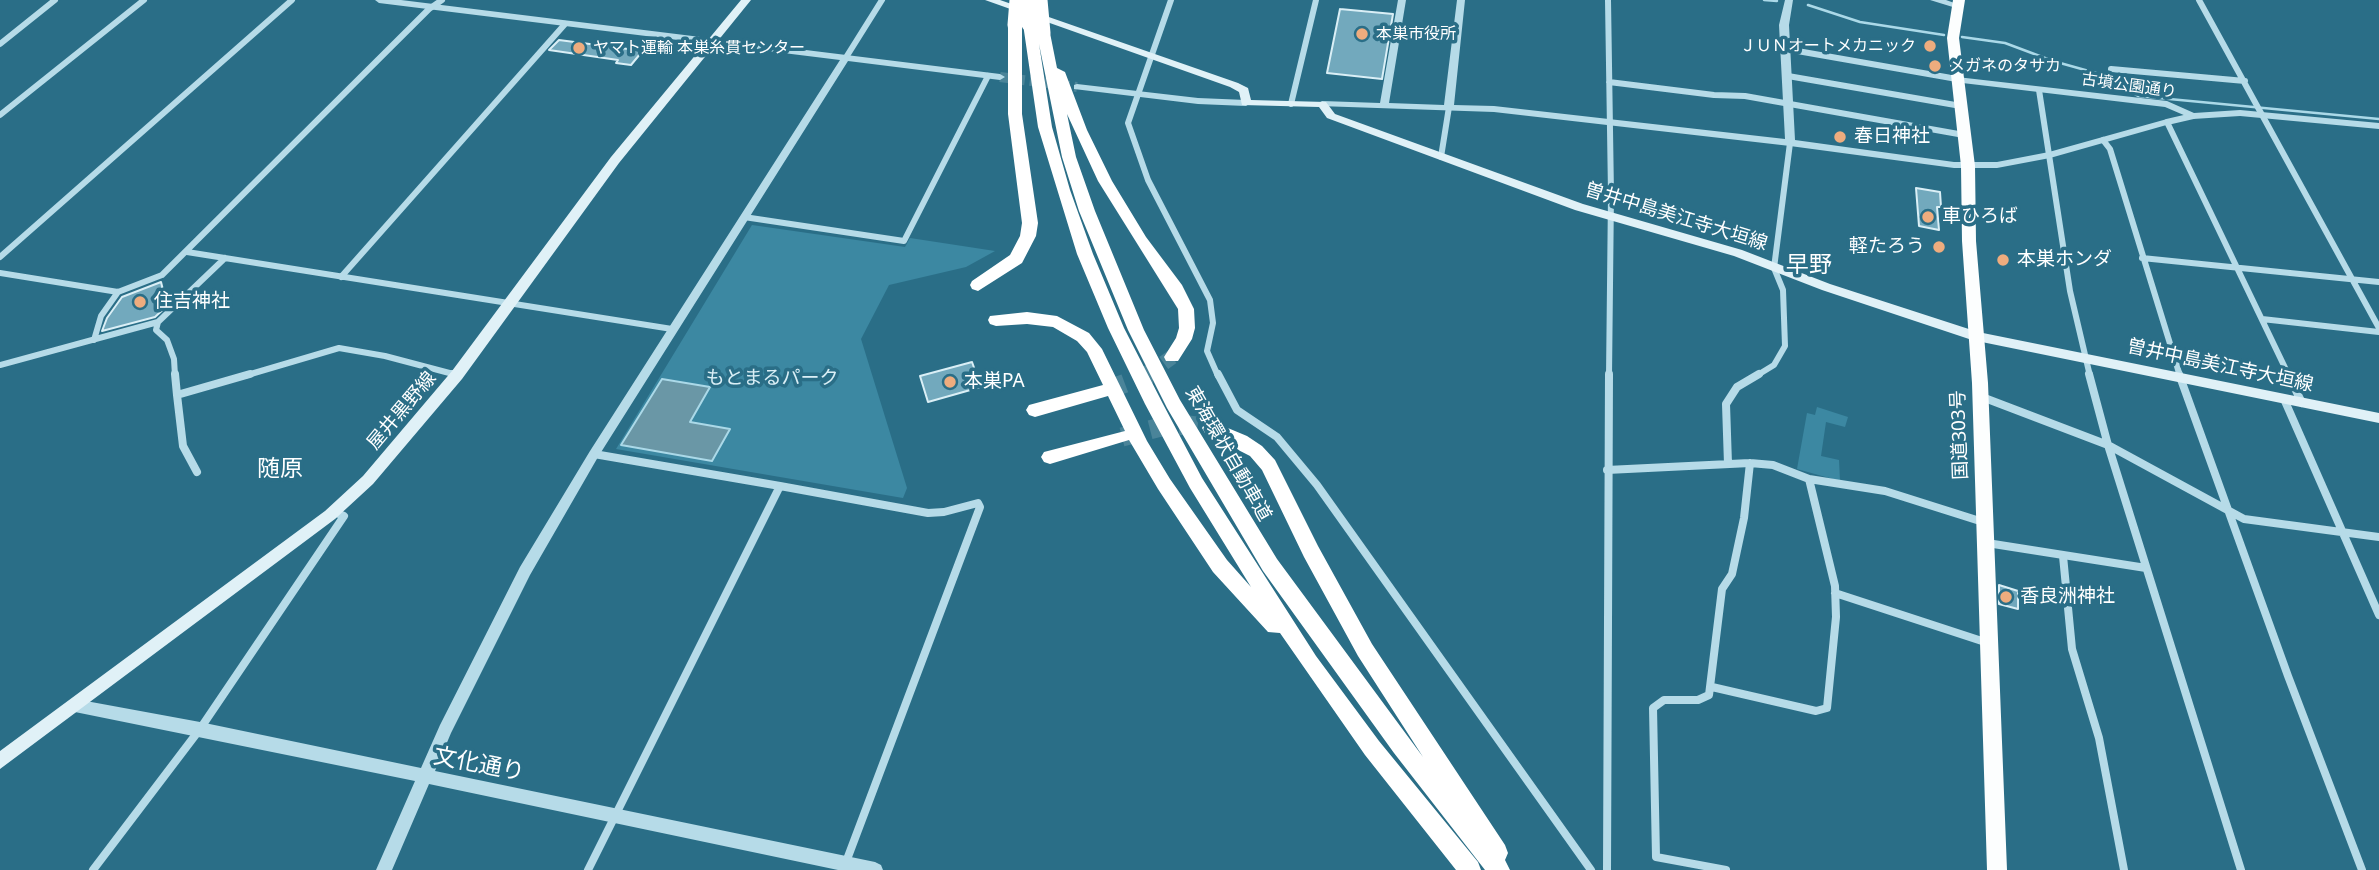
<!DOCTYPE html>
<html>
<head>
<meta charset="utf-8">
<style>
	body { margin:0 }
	canvas { display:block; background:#2a6e87 }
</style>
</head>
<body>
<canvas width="2379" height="870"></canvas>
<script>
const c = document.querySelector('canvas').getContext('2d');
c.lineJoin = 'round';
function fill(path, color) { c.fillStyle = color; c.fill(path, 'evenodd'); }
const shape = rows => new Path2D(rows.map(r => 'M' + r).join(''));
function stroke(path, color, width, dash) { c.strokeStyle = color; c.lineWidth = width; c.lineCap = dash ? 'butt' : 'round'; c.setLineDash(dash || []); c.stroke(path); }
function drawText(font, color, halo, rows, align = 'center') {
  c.font = font + ' "Noto Sans","Noto Sans JP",sans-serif'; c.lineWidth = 7; c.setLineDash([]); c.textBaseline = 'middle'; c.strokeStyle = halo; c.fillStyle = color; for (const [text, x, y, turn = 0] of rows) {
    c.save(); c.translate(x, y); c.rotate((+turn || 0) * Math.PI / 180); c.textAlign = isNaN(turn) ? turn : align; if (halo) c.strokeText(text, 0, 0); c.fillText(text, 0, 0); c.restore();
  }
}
const green = shape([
	[752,225,905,247,910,238,995,251,966,267,889,285,861,339,907,488,903,498,616,449],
	[1817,407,1848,417,1845,427,1826,422,1821,456,1839,460,1840,481,1797,469,1807,413,1815,415]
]);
const water = shape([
	[662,379,710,387,690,422,730,429,712,461,621,445,662,379]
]);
const stream = shape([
	[1764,0,1777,1],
	[1808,5,1860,22,1944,35],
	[1962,37,2005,43,2053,61,2103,75,2138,96,2379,119]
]);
const building = shape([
	[1340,9,1393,14,1382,79,1327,73,1340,9],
	[559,40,628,49,631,46,645,48,631,65,616,63,618,60,549,50,559,40],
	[1916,188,1940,192,1941,207,1937,207,1939,230,1919,226,1916,188],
	[161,282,167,306,155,317,102,331,107,318,122,297,161,282],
	[972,362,981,387,928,402,920,376,972,362],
	[1999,585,2018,591,2018,609,1999,604,1999,585]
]);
const tertiaryTunnel = shape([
	[1000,77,1077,87]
]);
const motorwayTunnelFar1 = shape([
	[1146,376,1172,357]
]);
const motorwayTunnel = shape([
	[1107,390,1150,374],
	[1122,437,1161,427,1188,425,1211,428]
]);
const minorFar1 = shape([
	[1171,0,1128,123,1148,180,1210,300,1213,323,1207,351,1218,376],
	[1608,0,1611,194,1609,376],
	[2199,0,2379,328],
	[0,44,55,0],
	[1786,49,1957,79],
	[845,59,882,0],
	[2111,69,2245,81],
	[1788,76,1961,106],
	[1609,82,1714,95,1745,96,1964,135],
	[2039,90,2070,291,2090,376],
	[1291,104,1316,0],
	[0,115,144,0],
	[2193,116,2167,122,2289,376],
	[2103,140,2110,149,2180,376],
	[1441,157,1449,107],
	[744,217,904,241,988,76],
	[187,252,672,329],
	[0,257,292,0],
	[2142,258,2379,282],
	[0,273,118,292,162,275,429,9,442,0],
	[341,277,565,24],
	[2262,319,2379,332],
	[158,322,156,330,167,340,174,359,175,376],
	[94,340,101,316,118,292],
	[0,365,158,322,225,258],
	[244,376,339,348,385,356,457,375],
	[1756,376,1774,365,1785,346,1783,290,1774,268,1790,143]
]);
const minor = shape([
	[175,374,177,395,250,374],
	[452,374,457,375],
	[1218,374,1237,410,1277,437,1317,485,1591,870],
	[2089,374,2108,445,2241,870],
	[2179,374,2288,676,2362,870],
	[2288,374,2302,403],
	[177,395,183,446,197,472],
	[1982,397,2108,445,2244,519,2379,537],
	[2284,399,2379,615],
	[1728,464,1726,404,1737,387,1759,374],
	[1607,470,1750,463,1773,465,1809,479,1885,491,1983,522],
	[780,486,928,513,944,512,978,503,980,507,843,870],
	[1987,543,2146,568],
	[2063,556,2072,649,2099,738,2124,870],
	[1835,593,1988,643],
	[1712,687,1816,711,1827,708,1836,617,1835,586,1809,479],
	[93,870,200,729,344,516,334,512],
	[588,870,780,486,594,454],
	[1607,870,1609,374],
	[1726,870,1656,857,1653,708,1664,700,1698,700,1709,695,1722,589,1732,574,1744,518,1750,463]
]);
const tertiary = shape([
	[375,0,401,0,1000,74,1005,77,1000,80,848,61,598,457,530,575,451,733,435,771,875,862,881,865,883,870,838,870,429,784,392,870,376,870,415,781,70,711,68,706,70,701,75,699,200,722,421,768,440,725,520,567,590,451,840,60,379,3,375,0],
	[1398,0,1406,0,1389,103,1444,105,1457,0,1465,0,1454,105,1494,106,1785,139,1779,25,1785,0,1793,0,1789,25,1795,140,1954,162,1997,162,2049,152,2167,119,2172,122,2170,124,2050,158,1997,168,1954,168,1790,146,1494,112,1319,106,1317,104,1322,101,1380,103,1398,0],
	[1930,0,1946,0,1960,5,1956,8,1930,0],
	[1957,77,2167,101,2194,113,2240,110,2379,123,2379,129,2240,116,2193,119,2165,107,1954,82,1952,80,1957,77],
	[1077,84,1198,98,1246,100,1251,103,1246,106,1198,104,1074,89,1074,85,1077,84]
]);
const secondary = shape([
	[741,0,751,0,619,163,462,379,373,484,335,519,0,769,0,751,325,511,363,476,452,371,611,157,741,0],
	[985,0,1000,0,1238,83,1248,88,1251,100,1326,102,1335,114,1583,204,1742,250,1830,284,1978,332,2379,413,2379,423,1972,340,1822,290,1734,256,1575,210,1327,118,1319,107,1242,105,1239,92,1230,87,985,0]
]);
const trunk = shape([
	[1953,0,1965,0,1959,38,1975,166,1976,241,1988,383,2007,870,1987,870,1972,383,1962,241,1961,166,1947,38,1953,0]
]);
const motorway = shape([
	[1029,20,1035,24,1037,32,1043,29,1050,33,1057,68,1065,72,1087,130,1112,181,1146,237,1182,285,1194,309,1195,328,1192,339,1178,361,1166,361,1164,357,1176,338,1179,328,1178,309,1098,181,1067,114,1076,157,1095,211,1144,330,1180,400,1277,559,1423,757,1358,656,1304,557,1262,470,1250,456,1205,433,1202,428,1205,423,1211,421,1247,436,1262,446,1275,460,1318,546,1372,644,1505,845,1508,853,1505,860,1510,870,1485,870,1394,753,1263,571,1167,408,1128,330,1079,211,1062,157,1039,44,1052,127,1070,190,1093,254,1124,328,1163,404,1202,478,1316,656,1379,741,1478,862,1481,870,1456,870,1365,755,1280,633,1268,632,1213,572,1158,489,1129,440,1050,464,1044,462,1041,457,1044,452,1125,431,1108,396,1035,417,1029,415,1026,410,1029,405,1103,385,1087,352,1077,341,1053,327,1027,324,996,326,990,324,988,320,990,316,1027,312,1057,316,1089,333,1102,349,1147,441,1170,479,1227,560,1251,587,1190,488,1145,404,1108,328,1077,254,1038,127,1023,24,1029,20],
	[1015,21,1022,25,1022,114,1038,223,1036,236,1022,263,978,291,972,289,970,285,972,281,1010,255,1020,236,1022,223,1008,114,1008,25,1015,21]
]);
const motorwayBridge = shape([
	[1026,0,1029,24],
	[1040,0,1043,33],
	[1015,25,1017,0]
]);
const markers = [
	[1362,34,7,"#eeac7e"],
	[1930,46,7,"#eeac7e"],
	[579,48,7,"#eeac7e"],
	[1935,66,7,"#eeac7e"],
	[1840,137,7,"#eeac7e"],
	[1928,217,7,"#eeac7e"],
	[1939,247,7,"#eeac7e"],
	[2003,260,7,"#eeac7e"],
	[140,302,7,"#eeac7e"],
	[950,382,7,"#eeac7e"],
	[2006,597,7,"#eeac7e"]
];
const farPoinames = [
	["本巣市役所",1376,34],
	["ＪＵＮオートメカニック",1916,46,"right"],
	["ヤマト運輸 本巣糸貫センター",593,48],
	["メガネのタサカ",1949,66]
];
const farStreetnames = [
	["古墳公園通り",2129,86,8]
];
const poiNames = [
	["春日神社",1854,137],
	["車ひろば",1942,217],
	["軽たろう",1925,247,"right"],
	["本巣ホンダ",2017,260],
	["住吉神社",154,302],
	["本巣PA",964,382],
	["香良洲神社",2020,597]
];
const streetNames = [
	["曽井中島美江寺大垣線",1676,217,17],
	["曽井中島美江寺大垣線",2220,366,12],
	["屋井黒野線",402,411,-50],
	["国道303号",1960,435,-92],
	["東海環状自動車道",1228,454,60]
];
const parkNames = [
	["もとまるパーク",772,379]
];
const quarterNames = [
	["早野",1809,265],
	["随原",280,469]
];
const nearStreetnames = [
	["文化通り",479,765,11]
];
fill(green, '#3c88a2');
fill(water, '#6a97a6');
stroke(water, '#abd9e8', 2);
stroke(stream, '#abd9e8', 2.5);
fill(building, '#72a9bd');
stroke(building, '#daeff6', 2);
stroke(tertiaryTunnel, '#4a8499', 10, [10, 5]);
stroke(motorwayTunnelFar1, '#4a8499', 15, [15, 7]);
stroke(motorwayTunnel, '#4a8499', 19, [19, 10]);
stroke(minorFar1, '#b6dbe8', 6);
stroke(minor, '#b6dbe8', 8);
fill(tertiary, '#b6dbe8');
fill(secondary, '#e0f1f7');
fill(trunk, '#fcfefe');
fill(motorway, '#fff');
stroke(motorwayBridge, '#fff', 15);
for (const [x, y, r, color] of markers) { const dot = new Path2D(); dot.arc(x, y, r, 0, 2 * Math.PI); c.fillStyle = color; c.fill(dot); stroke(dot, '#2a6e87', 2.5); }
drawText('16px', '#fff', '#2a6e87', farPoinames, 'left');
drawText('16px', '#fff', '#2a6e87', farStreetnames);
drawText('19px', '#fff', '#2a6e87', poiNames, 'left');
drawText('19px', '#fff', '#2a6e87', streetNames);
drawText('19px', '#daeff6', '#2a6e87', parkNames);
drawText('23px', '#fff', '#2a6e87', quarterNames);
drawText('23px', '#fff', '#2a6e87', nearStreetnames);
</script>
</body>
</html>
